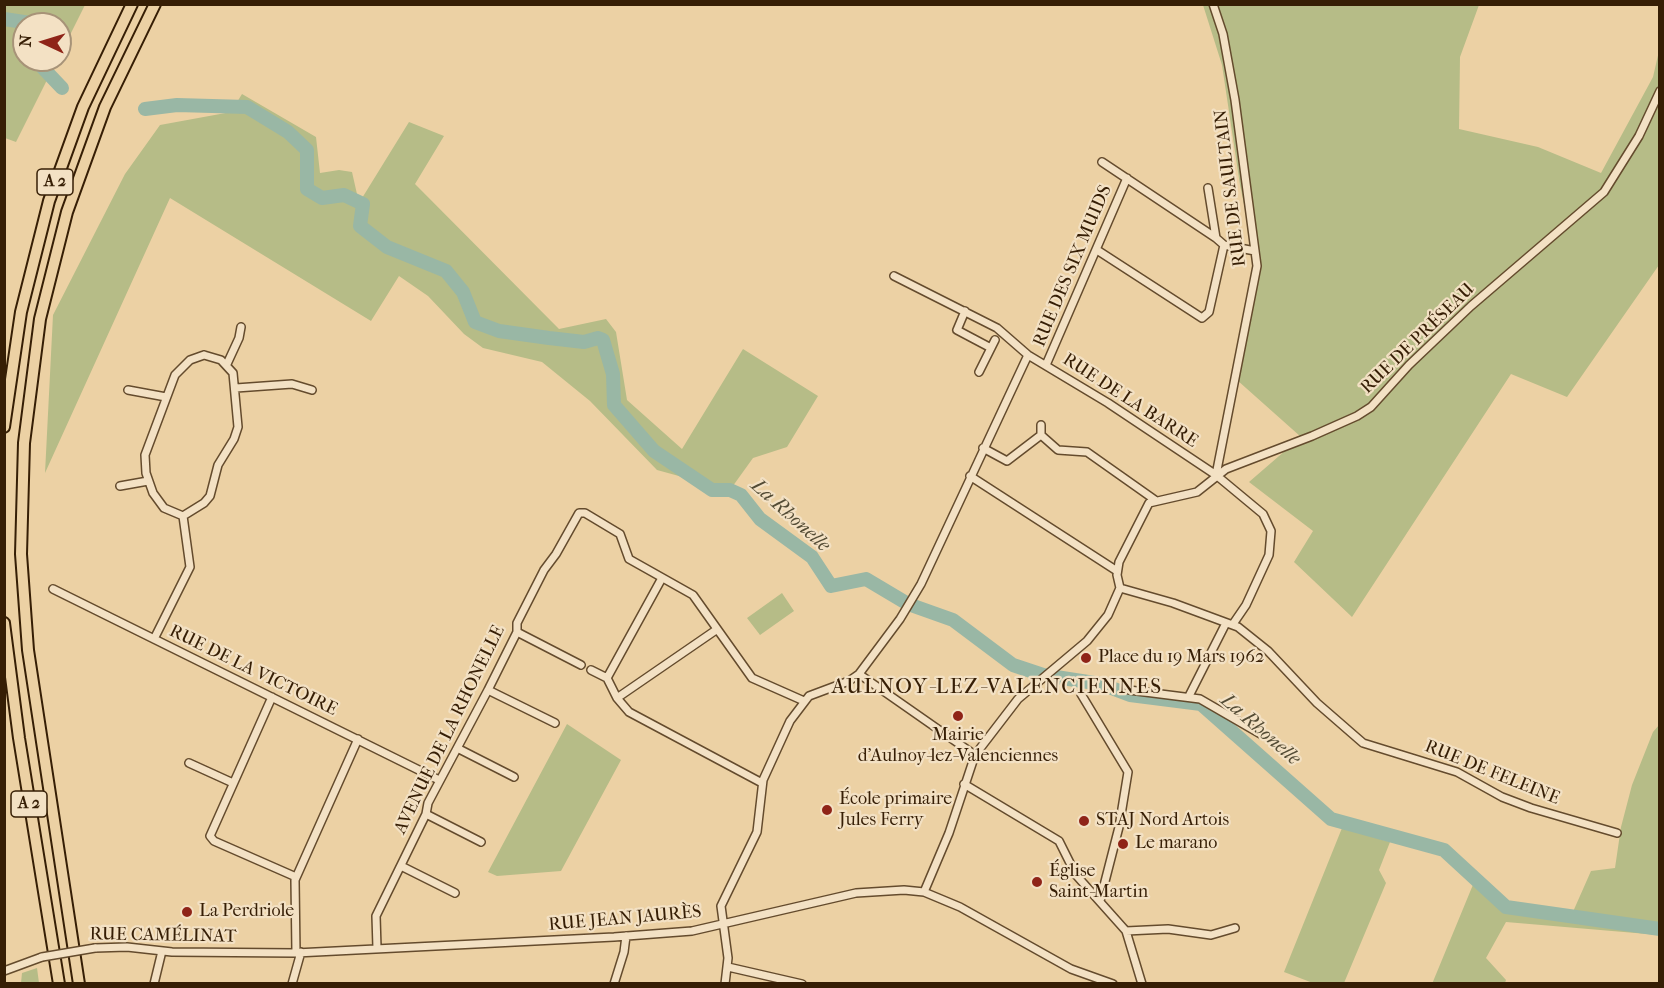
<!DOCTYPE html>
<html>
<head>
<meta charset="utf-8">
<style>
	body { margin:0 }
	#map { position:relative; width:1664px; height:988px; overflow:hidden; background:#ecd1a4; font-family:"IM FELL French Canon",serif }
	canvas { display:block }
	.frame { position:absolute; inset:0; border:6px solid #361e05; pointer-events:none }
	.north { position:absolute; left:12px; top:12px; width:60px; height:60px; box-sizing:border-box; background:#f3e1c4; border:2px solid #a79378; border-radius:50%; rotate:274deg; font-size:16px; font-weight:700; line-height:24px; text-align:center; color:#361e05 }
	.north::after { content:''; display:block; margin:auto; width:21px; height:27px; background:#8f2418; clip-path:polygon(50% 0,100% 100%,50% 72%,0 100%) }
</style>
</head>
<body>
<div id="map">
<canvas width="1664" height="988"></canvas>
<div class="frame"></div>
<div class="north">N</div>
</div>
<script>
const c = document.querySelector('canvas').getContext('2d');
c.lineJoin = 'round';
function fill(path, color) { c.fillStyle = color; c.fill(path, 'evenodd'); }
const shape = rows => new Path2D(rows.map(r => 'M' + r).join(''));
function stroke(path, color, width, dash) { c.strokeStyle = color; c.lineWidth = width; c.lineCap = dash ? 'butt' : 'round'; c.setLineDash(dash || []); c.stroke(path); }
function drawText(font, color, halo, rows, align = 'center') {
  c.font = font + ' "IM FELL French Canon",serif'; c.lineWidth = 4.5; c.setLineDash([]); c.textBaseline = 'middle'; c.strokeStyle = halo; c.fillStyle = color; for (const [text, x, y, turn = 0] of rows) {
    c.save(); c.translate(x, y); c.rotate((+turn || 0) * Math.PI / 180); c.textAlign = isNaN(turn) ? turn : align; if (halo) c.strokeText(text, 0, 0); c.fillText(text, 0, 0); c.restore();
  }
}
const green = shape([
	[5,4,85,5,60,55,60,24,24,24,24,60,57,60,16,142,5,138],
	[1203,5,1479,5,1460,57,1459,129,1538,147,1601,173,1653,77,1659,51,1659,265,1567,397,1511,374,1352,617,1294,562,1313,531,1249,482,1301,437,1237,380,1259,277,1240,185,1222,65],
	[242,94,316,137,320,173,339,170,352,172,359,203,409,122,444,136,415,184,559,329,606,319,616,332,627,400,682,449,743,349,818,396,787,447,753,458,730,490,657,470,590,401,542,362,483,348,464,334,428,296,399,276,371,321,170,198,45,473,53,315,125,174,160,125,231,112],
	[782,593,794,611,760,635,747,618],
	[567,724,621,760,561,871,497,876,488,872],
	[1659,725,1659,935,1506,922,1486,958,1506,980,1505,983,1432,984,1477,875,1511,904,1572,914,1591,871,1615,868,1621,827,1632,785,1653,732],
	[1342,828,1390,842,1379,870,1386,883,1344,983,1313,983,1284,972],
	[37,968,39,983,21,983,22,973]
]);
const river = shape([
	[4,19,37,24],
	[47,60,43,68,62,88],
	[145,109,177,105,247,107,288,132,307,150,307,189,322,198,344,195,363,204,360,226,387,247,446,271,463,292,475,322,499,331,549,338,584,342,598,338,603,340,613,374,614,405,654,451,712,490,730,490,741,495,760,519,812,557,831,586,866,579,908,604,953,620,1013,665,1043,675,1101,684,1130,695,1201,704,1331,819,1444,850,1506,907,1660,929]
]);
const minor = shape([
	[1213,4,1223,34,1235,100,1257,266,1216,475],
	[1102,162,1216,238],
	[1208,188,1216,238,1224,245,1255,251],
	[1097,250,1202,318,1209,312,1224,245],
	[894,276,997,328,1028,355,1108,403,1216,475,1263,514,1271,531,1269,555,1246,605,1233,624],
	[965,311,957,330,991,348],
	[204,355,221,360,233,373,238,427,234,439,218,465,210,496,204,503,183,516,164,508,153,493,146,473,145,455,175,375,190,360,204,355],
	[227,364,239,338,241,327],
	[1046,365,1127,178],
	[979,372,995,340],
	[236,388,292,384,312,390],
	[128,390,166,397],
	[1041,435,1041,425],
	[983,448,1007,461,1041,435,1058,450,1087,452,1155,500],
	[970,476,1117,571],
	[120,486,148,481],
	[1120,588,1173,603,1238,627,1268,651,1317,703,1363,743,1457,772,1502,797,1531,808,1617,833],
	[53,589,439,780],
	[517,632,581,665],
	[154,639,190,567,183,516],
	[591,670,607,678,617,698,629,712,762,783],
	[859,674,975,755],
	[607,678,662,578],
	[488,690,555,723],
	[1129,690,1200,699,1264,736],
	[1081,694,1128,772,1119,827,1100,901],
	[1189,696,1226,623],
	[272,697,210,836,214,841,296,877],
	[617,698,716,630],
	[459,749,514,777],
	[189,763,233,783],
	[964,784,1059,841,1076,875,1126,931,1142,984],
	[426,814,481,842],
	[401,866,455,893],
	[924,892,949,833,975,755,1018,699,1087,641,1108,615,1120,588,1117,575,1119,562,1149,503,1197,492,1226,469,1312,436,1357,416,1371,407,1409,365,1471,306,1604,192,1639,136,1660,91],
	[1126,931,1168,929,1211,935,1235,928],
	[95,948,127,947,172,952,296,953,614,937,692,931,856,893,904,890,924,892,960,907,1071,969,1113,984],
	[377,948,376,916,426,814,428,803,488,690,517,632,517,623,544,570,556,554,579,513,585,513,620,534,629,559,693,595,752,678,804,701],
	[296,953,295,880,358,739],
	[728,967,802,984],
	[4,971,42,957],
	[154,984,162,951],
	[292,984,301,952],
	[614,984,624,952,626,936],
	[725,984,728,958,721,906,757,832,763,780,790,721,809,696,849,681,859,674,900,619,921,584,1028,355]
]);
const highway = shape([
	[4,427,21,312,49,201,83,107,132,4],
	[4,623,19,738,59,984],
	[79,984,28,650,21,554,24,443,40,319,67,212,105,107,155,4]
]);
const minorBridge = shape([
	[42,957,95,948]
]);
const markers = [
	[1086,658,6,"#8f2418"],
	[958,716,6,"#8f2418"],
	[827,810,6,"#8f2418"],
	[1084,821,6,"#8f2418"],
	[1123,844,6,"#8f2418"],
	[1037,882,6,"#8f2418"],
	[187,912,6,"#8f2418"]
];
const shields = [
	[55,182,36],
	[29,804,36]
];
const shieldNames = [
	["A 2",55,182],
	["A 2",29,804]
];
const streetNames = [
	["RUE DE SAULTAIN",1231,188,-97],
	["RUE DES SIX MUIDS",1073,266,-67],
	["RUE DE PRÉSEAU",1418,339,-44],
	["RUE DE LA BARRE",1130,401,33],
	["RUE DE LA VICTOIRE",253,671,26],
	["AVENUE DE LA RHONELLE",450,730,-64],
	["RUE DE FELEINE",1492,773,22],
	["RUE JEAN JAURÈS",625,919,-5],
	["RUE CAMÉLINAT",163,936,1]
];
const poiNames = [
	["Place du 19 Mars 1962",1098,658],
	["Mairie",958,736,"center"],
	["d'Aulnoy-lez-Valenciennes",958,757,"center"],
	["École primaire",839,800],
	["Jules Ferry",839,821],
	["STAJ Nord Artois",1096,821],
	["Le marano",1135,844],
	["Église",1049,872],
	["Saint-Martin",1049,893],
	["La Perdriole",199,912]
];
const waterNames = [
	["La Rhonelle",790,516,42],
	["La Rhonelle",1260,730,41]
];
const quarterNames = [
	["AULNOY-LEZ-VALENCIENNES",997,688]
];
fill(green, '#b6bc87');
stroke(river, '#99b7a5', 14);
stroke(minor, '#644b2d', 10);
stroke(highway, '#361e05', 14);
stroke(minor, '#f3e1c4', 7);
stroke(highway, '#ecd1a4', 10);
stroke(minorBridge, '#644b2d', 10, []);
stroke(minorBridge, '#f3e1c4', 7);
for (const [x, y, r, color] of markers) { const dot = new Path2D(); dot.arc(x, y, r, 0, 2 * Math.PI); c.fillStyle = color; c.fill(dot); stroke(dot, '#f3e1c4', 2); }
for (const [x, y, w] of shields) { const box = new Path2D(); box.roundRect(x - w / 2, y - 13, w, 26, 4.5); c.fillStyle = '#f3e1c4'; c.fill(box); stroke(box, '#361e05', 1.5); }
drawText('bold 16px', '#361e05', null, shieldNames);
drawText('18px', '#361e05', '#f3e1c4', streetNames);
drawText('18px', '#361e05', '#f3e1c4', poiNames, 'left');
drawText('italic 20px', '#544c35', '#f3e1c4', waterNames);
c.letterSpacing = '1.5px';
drawText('21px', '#361e05', '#f3e1c4', quarterNames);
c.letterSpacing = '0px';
</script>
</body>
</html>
